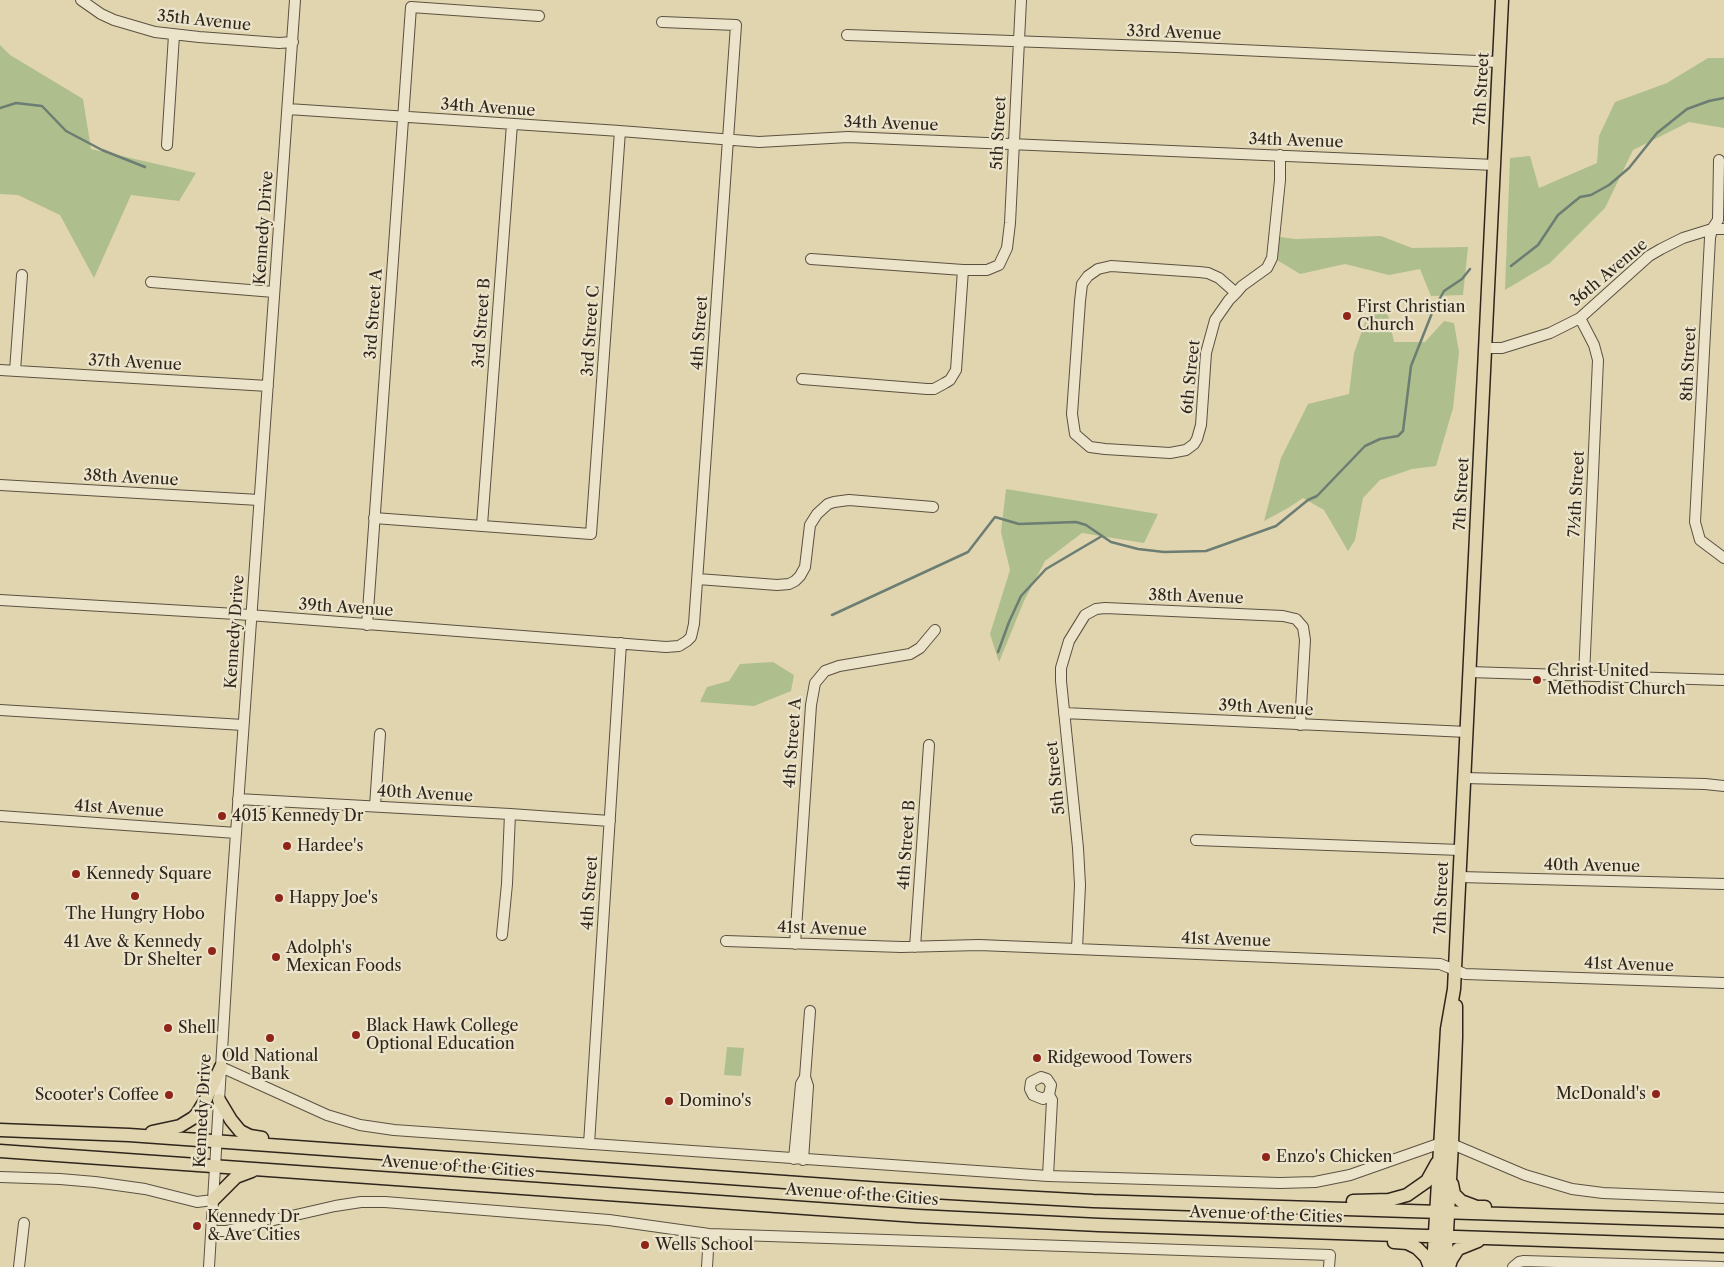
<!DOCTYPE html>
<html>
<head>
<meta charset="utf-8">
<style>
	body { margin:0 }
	canvas { display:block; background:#e0d5af }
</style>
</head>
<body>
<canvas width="1724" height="1267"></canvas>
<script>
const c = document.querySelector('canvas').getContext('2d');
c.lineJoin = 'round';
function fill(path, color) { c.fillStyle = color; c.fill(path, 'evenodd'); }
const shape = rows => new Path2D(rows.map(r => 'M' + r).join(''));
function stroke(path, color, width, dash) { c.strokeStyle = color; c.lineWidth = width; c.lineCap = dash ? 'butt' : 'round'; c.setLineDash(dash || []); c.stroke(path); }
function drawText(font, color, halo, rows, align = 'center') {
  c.font = font + ' "Libre Caslon Text",serif'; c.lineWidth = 4.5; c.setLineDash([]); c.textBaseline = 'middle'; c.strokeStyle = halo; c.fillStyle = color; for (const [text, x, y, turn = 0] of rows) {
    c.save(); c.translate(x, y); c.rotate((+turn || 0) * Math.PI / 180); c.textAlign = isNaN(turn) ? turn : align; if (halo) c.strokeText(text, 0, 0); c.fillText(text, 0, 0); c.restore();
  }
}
const green = shape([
	[0,45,10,55,83,99,91,149,196,173,179,201,131,195,94,278,60,215,18,195,0,194],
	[1708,58,1724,58,1724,128,1689,122,1633,150,1605,208,1550,263,1505,290,1510,158,1530,156,1539,188,1597,163,1599,136,1615,102,1667,83],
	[1381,236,1412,248,1468,247,1463,295,1431,296,1420,269,1389,275,1345,264,1300,274,1277,260,1280,237,1295,239],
	[1370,309,1388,315,1394,342,1425,342,1444,321,1454,323,1459,352,1453,408,1436,466,1412,469,1380,480,1363,498,1355,540,1348,551,1324,510,1303,498,1288,508,1264,521,1281,458,1308,404,1349,394,1354,353],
	[1006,489,1158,514,1144,543,1082,533,1045,561,1024,601,999,662,990,634,1010,570,1001,532],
	[773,662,794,675,791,691,754,706,700,702,707,687,729,681,740,664],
	[727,1047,744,1048,741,1076,724,1075]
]);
const stream = shape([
	[0,108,16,103,42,106,66,131,102,150,145,167],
	[1511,266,1538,245,1558,215,1580,197,1591,195,1609,185,1629,168,1657,133,1687,109,1709,101,1724,98],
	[1435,307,1444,291,1462,279,1470,269],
	[832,615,968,552,995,517,1019,524,1076,522,1086,525,1111,542,1138,549,1164,552,1206,551,1276,526,1308,500,1317,496,1365,446,1380,439,1398,436,1403,431,1411,366,1434,308],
	[998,652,1009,622,1021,596,1046,569,1102,536]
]);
const minor = shape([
	[81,0,101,14,114,20,155,32,199,37,279,43,293,42],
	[847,35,1176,47,1499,62],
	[288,109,620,131,759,142,848,137,1495,165],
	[167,145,174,35],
	[1719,160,1718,220,1712,229,1710,238,1695,522,1700,540,1724,558],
	[811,259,963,270,987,270,999,265,1007,248,1010,223,1021,0],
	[151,282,274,292],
	[1236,293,1219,278,1208,273,1199,272,1111,266,1098,269,1088,276,1082,284,1080,301,1072,414,1075,434,1090,447,1105,449,1170,453,1186,450,1194,444,1197,439,1201,425,1206,353,1215,320,1229,300,1236,293,1242,286,1267,268,1272,258,1280,180,1280,155],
	[1580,318,1594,345,1598,360,1584,676],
	[1485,348,1502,348,1550,333,1580,318,1649,256,1661,249,1683,238,1712,229,1724,229],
	[0,370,268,386],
	[15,371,22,275],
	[802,379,927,389,934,389,945,383,950,380,956,370,963,270],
	[0,485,259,500],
	[374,518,591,534,620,131],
	[482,525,512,124],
	[698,579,777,585,789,584,795,581,800,576,805,567,810,525,817,514,828,504,834,502,849,500,933,507],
	[0,600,236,614,666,647,679,646,687,641,691,637,694,624,736,25,662,22],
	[367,625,411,7,539,16],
	[1469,672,1724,680],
	[0,710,243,725],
	[1064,713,1467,732],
	[1464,778,1705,784,1724,786],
	[238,799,510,814,610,821],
	[375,806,380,734],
	[0,816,236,833],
	[1196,840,1460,850],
	[1460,877,1724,884],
	[502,935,507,884,510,814],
	[726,941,901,947,979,945,1440,964,1465,974,1724,983],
	[795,944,811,705,815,683,825,671,839,666,910,654,920,648,935,630],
	[915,947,929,745],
	[1077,949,1080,885,1078,848,1061,681,1061,668,1069,641,1085,615,1096,609,1105,608,1283,616,1296,619,1303,627,1305,640,1300,725],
	[221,1067,327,1115,360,1125,394,1130,1048,1176,1280,1183,1315,1182,1350,1175,1441,1143,1452,1144,1525,1175,1572,1189,1603,1193,1724,1198],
	[805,1077,810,1011],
	[589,1144,621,643],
	[794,1159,801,1084,805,1077,808,1086,803,1160],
	[1048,1176,1052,1100,1049,1095,1051,1085,1047,1079,1041,1077,1031,1082,1030,1089,1033,1095,1043,1099,1049,1095],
	[0,1177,60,1179,95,1182,145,1189,197,1202,213,1200],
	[211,1231,226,1231,335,1206,361,1202,385,1202,609,1220,709,1234,1330,1255,1329,1267],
	[19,1267,24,1223],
	[209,1267,230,918,295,0],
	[707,1267,709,1234],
	[1513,1267,1519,1262,1524,1261,1722,1267]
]);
const major = shape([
	[219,1100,231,1120,240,1131,250,1136,262,1138],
	[0,1130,129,1135,882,1189,1001,1196,1093,1201,1724,1221],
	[152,1132,180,1126,193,1118,197,1114,205,1101,221,1067],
	[0,1151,917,1216,1099,1225,1724,1246],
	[1452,1184,1454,1194,1461,1201,1477,1207,1485,1207],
	[213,1200,236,1177,252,1171],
	[1353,1201,1389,1200,1407,1195,1427,1181,1437,1163],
	[1394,1242,1407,1243,1417,1248,1426,1257,1430,1267],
	[1433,1267,1447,1029,1454,989,1502,0],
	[1445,1267,1452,1144,1456,1037,1456,1006],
	[1449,1267,1451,1260,1458,1249,1478,1241]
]);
const markers = [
	[1347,316,5,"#8f2418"],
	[1537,680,5,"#8f2418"],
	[222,816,5,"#8f2418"],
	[287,846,5,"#8f2418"],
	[76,874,5,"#8f2418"],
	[135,896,5,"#8f2418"],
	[279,898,5,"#8f2418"],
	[212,951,5,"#8f2418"],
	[276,957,5,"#8f2418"],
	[168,1028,5,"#8f2418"],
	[356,1035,5,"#8f2418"],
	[270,1038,5,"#8f2418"],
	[1037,1058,5,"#8f2418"],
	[1656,1094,5,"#8f2418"],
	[169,1095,5,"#8f2418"],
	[669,1101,5,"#8f2418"],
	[1266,1157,5,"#8f2418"],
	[197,1226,5,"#8f2418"],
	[645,1245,5,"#8f2418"]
];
const streetNames = [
	["35th Avenue",204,21,6],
	["33rd Avenue",1174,33,2],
	["7th Street",1482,89,-87],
	["34th Avenue",488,108,4],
	["34th Avenue",891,124,2],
	["5th Street",999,133,-87],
	["34th Avenue",1296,141,2],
	["Kennedy Drive",264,228,-86],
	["36th Avenue",1609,273,-40],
	["3rd Street A",374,314,-86],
	["3rd Street B",482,323,-86],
	["3rd Street C",591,331,-86],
	["4th Street",700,333,-86],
	["37th Avenue",135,363,3],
	["8th Street",1689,364,-87],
	["6th Street",1191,377,-84],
	["38th Avenue",131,478,3],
	["7th Street",1462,494,-87],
	["7½th Street",1577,494,-87],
	["38th Avenue",1196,597,2],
	["39th Avenue",346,608,4],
	["Kennedy Drive",235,632,-86],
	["39th Avenue",1266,708,3],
	["4th Street A",793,743,-86],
	["5th Street",1056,778,-96],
	["40th Avenue",425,794,3],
	["41st Avenue",119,809,4],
	["4th Street B",907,845,-86],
	["40th Avenue",1592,866,1],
	["4th Street",590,893,-86],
	["7th Street",1442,898,-88],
	["41st Avenue",822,929,2],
	["41st Avenue",1226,940,2],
	["41st Avenue",1629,965,2],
	["Kennedy Drive",203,1111,-87],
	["Avenue of the Cities",458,1167,4],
	["Avenue of the Cities",862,1195,4],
	["Avenue of the Cities",1266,1215,2]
];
const poiNames = [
	["First Christian",1357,307],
	["Church",1357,325],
	["Christ United",1547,671],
	["Methodist Church",1547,689],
	["4015 Kennedy Dr",232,816],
	["Hardee's",297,846],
	["Kennedy Square",86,874],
	["Happy Joe's",289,898],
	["The Hungry Hobo",135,914,"center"],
	["41 Ave & Kennedy",202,942,"right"],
	["Dr Shelter",202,960,"right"],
	["Adolph's",286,948],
	["Mexican Foods",286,966],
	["Black Hawk College",366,1026],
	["Optional Education",366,1044],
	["Shell",178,1028],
	["Old National",270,1056,"center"],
	["Bank",270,1074,"center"],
	["Ridgewood Towers",1047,1058],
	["McDonald's",1646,1094,"right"],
	["Scooter's Coffee",159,1095,"right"],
	["Domino's",679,1101],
	["Enzo's Chicken",1276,1157],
	["Kennedy Dr",207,1217],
	["& Ave Cities",207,1235],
	["Wells School",655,1245]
];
fill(green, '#aebe8d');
stroke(stream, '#6c7d73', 2.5);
stroke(minor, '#5c5141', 12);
stroke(major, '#30251c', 15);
stroke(minor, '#ebe4cb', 10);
stroke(major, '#e0d5af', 12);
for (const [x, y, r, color] of markers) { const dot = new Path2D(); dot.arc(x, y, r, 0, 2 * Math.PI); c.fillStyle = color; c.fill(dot); stroke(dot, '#ebe4cb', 2); }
drawText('16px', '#30251c', '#ebe4cb', streetNames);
drawText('16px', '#30251c', '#ebe4cb', poiNames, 'left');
</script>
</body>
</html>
